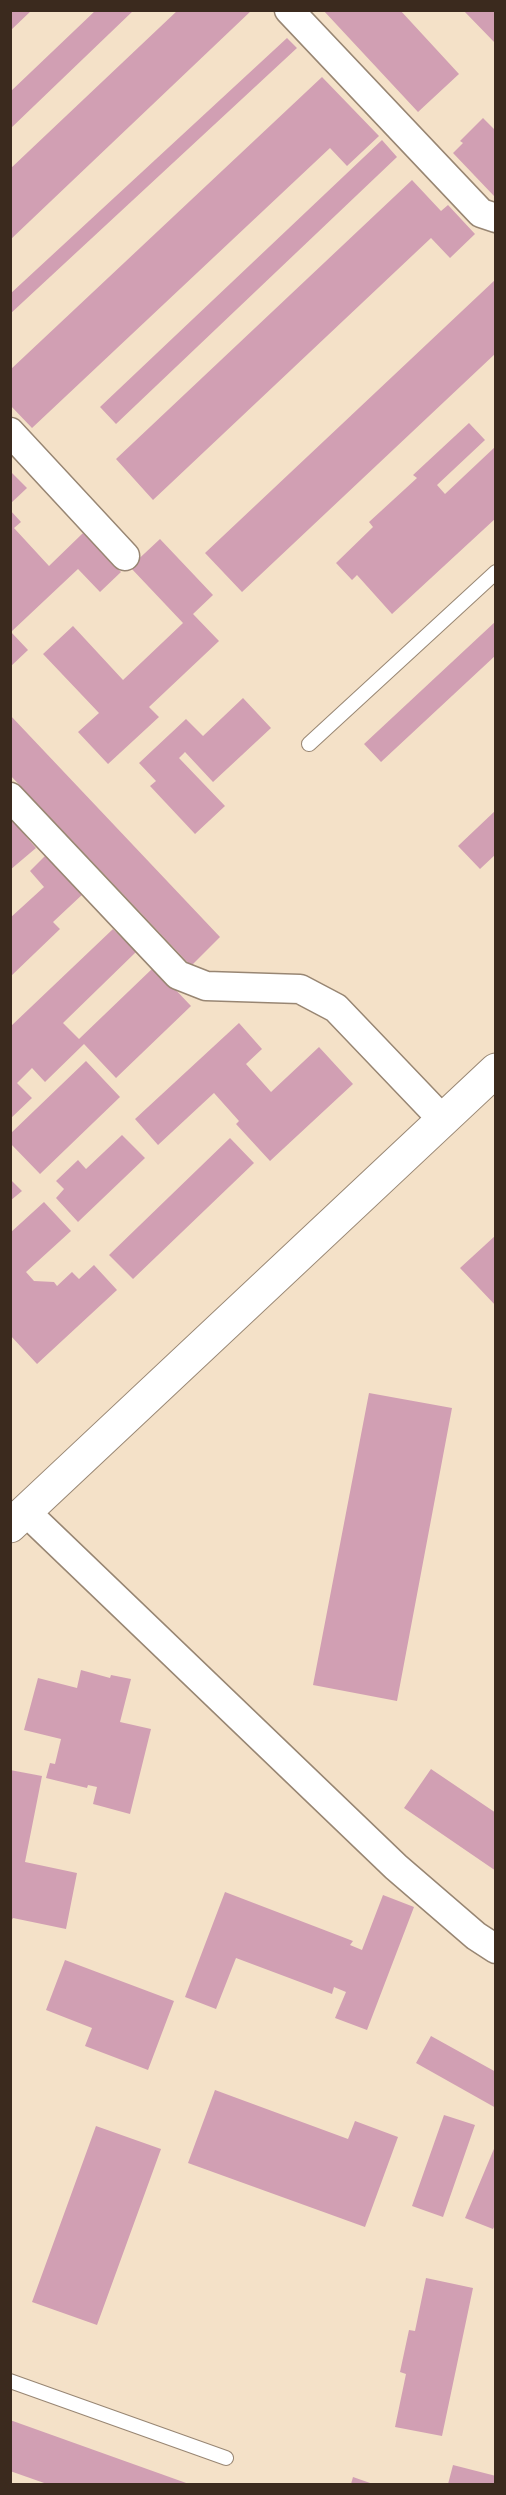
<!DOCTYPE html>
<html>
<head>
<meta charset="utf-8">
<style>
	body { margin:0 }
	#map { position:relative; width:506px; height:2495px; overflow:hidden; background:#f4e1c8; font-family:"Libre Caslon Text",serif }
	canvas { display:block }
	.frame { position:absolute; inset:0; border:12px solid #3b2a1e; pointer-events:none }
</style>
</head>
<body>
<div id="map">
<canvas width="506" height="2495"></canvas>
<div class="frame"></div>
</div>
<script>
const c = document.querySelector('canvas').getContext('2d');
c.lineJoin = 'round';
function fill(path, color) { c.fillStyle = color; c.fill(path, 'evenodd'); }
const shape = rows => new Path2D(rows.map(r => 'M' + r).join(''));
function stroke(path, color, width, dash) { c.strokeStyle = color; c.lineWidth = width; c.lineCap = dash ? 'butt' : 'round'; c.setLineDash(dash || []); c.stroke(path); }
const building = shape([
	[10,10,32,10,10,31],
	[96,10,134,10,10,129,10,92],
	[178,10,252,10,10,240,10,169],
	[323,10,400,10,459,74,418,112],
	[463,10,496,10,496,44],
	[287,38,297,48,10,314,10,294],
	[322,77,379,136,347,166,330,148,32,428,10,405,10,370],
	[483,118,496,131,494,196,453,153,463,143,460,141],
	[382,140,397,157,116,424,100,407],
	[412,180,441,211,448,205,475,234,450,258,431,238,153,500,116,459],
	[496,279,496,353,242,592,205,553],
	[469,423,485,440,437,485,445,494,496,446,496,518,392,614,357,575,352,580,336,563,373,527,369,522,417,478,413,475],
	[10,471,27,488,10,504],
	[10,510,21,522,14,528,49,566,83,533,121,572,100,592,78,569,11,632,28,650,10,667],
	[160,539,213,595,193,614,219,641,149,707,159,717,108,764,78,732,99,713,43,654,73,626,123,680,183,623,130,567],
	[496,621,496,655,381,762,364,744],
	[243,698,271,728,213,782,185,752,179,758,225,806,195,834,150,786,156,781,139,763,186,719,203,736],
	[10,715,220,937,191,966,10,775],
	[496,810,496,854,480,869,458,846],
	[13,821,36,848,10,870,10,824],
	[47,854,84,893,53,922,60,929,10,977,10,918,44,887,30,871],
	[113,929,136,952,63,1023,79,1039,154,967,191,1006,116,1078,84,1044,45,1082,32,1068,17,1083,32,1098,10,1119,10,1027],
	[239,1023,262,1049,246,1064,271,1092,319,1047,353,1084,270,1161,236,1124,239,1121,214,1093,158,1145,135,1119],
	[86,1061,120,1097,40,1174,10,1143,10,1134],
	[122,1135,145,1158,78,1222,56,1198,64,1189,56,1181,78,1160,86,1169],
	[230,1138,254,1163,133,1279,109,1255],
	[10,1179,22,1191,10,1201],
	[44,1202,71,1231,26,1272,34,1281,54,1282,57,1286,72,1272,79,1279,94,1265,117,1290,37,1364,10,1335,10,1233],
	[496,1235,496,1306,460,1268],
	[369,1393,452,1408,397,1701,313,1685],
	[81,1670,110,1678,111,1675,131,1679,120,1722,151,1729,130,1814,93,1804,97,1787,88,1785,87,1788,46,1778,50,1763,55,1764,61,1739,24,1730,38,1678,77,1688],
	[431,1769,496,1813,496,1871,404,1808],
	[10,1770,42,1776,25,1862,77,1873,66,1929,13,1918,10,1923],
	[225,1892,353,1941,350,1945,362,1950,383,1895,414,1907,367,2030,335,2018,346,1992,334,1987,332,1994,236,1958,216,2009,185,1997],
	[65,1960,174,2001,148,2070,85,2046,92,2028,46,2010],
	[431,2036,496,2072,496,2108,416,2063],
	[215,2090,348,2139,355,2121,398,2137,365,2227,188,2163],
	[444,2115,475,2125,443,2217,412,2206],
	[96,2126,161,2149,97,2325,32,2302],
	[496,2144,496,2223,493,2229,465,2218],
	[426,2278,473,2288,442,2436,395,2427,406,2374,400,2372,409,2330,415,2331],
	[10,2420,189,2484,47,2484,10,2471],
	[453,2465,496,2476,496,2484,448,2484],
	[353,2477,373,2484,351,2484]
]);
const service = shape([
	[309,744,496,572],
	[10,2381,226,2458]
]);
const minor = shape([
	[289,10,481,213,496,218],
	[10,432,125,556],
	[10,797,178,975,206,986,300,989,336,1008,443,1120],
	[26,1512,396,1867,476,1936,496,1949]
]);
const tertiary = shape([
	[10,1526,496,1070]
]);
fill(building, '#d19fb3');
stroke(service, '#988673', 16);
stroke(minor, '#988673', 31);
stroke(tertiary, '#988673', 35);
stroke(service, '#fff', 14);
stroke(minor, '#fff', 28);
stroke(tertiary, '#fff', 33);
</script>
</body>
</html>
